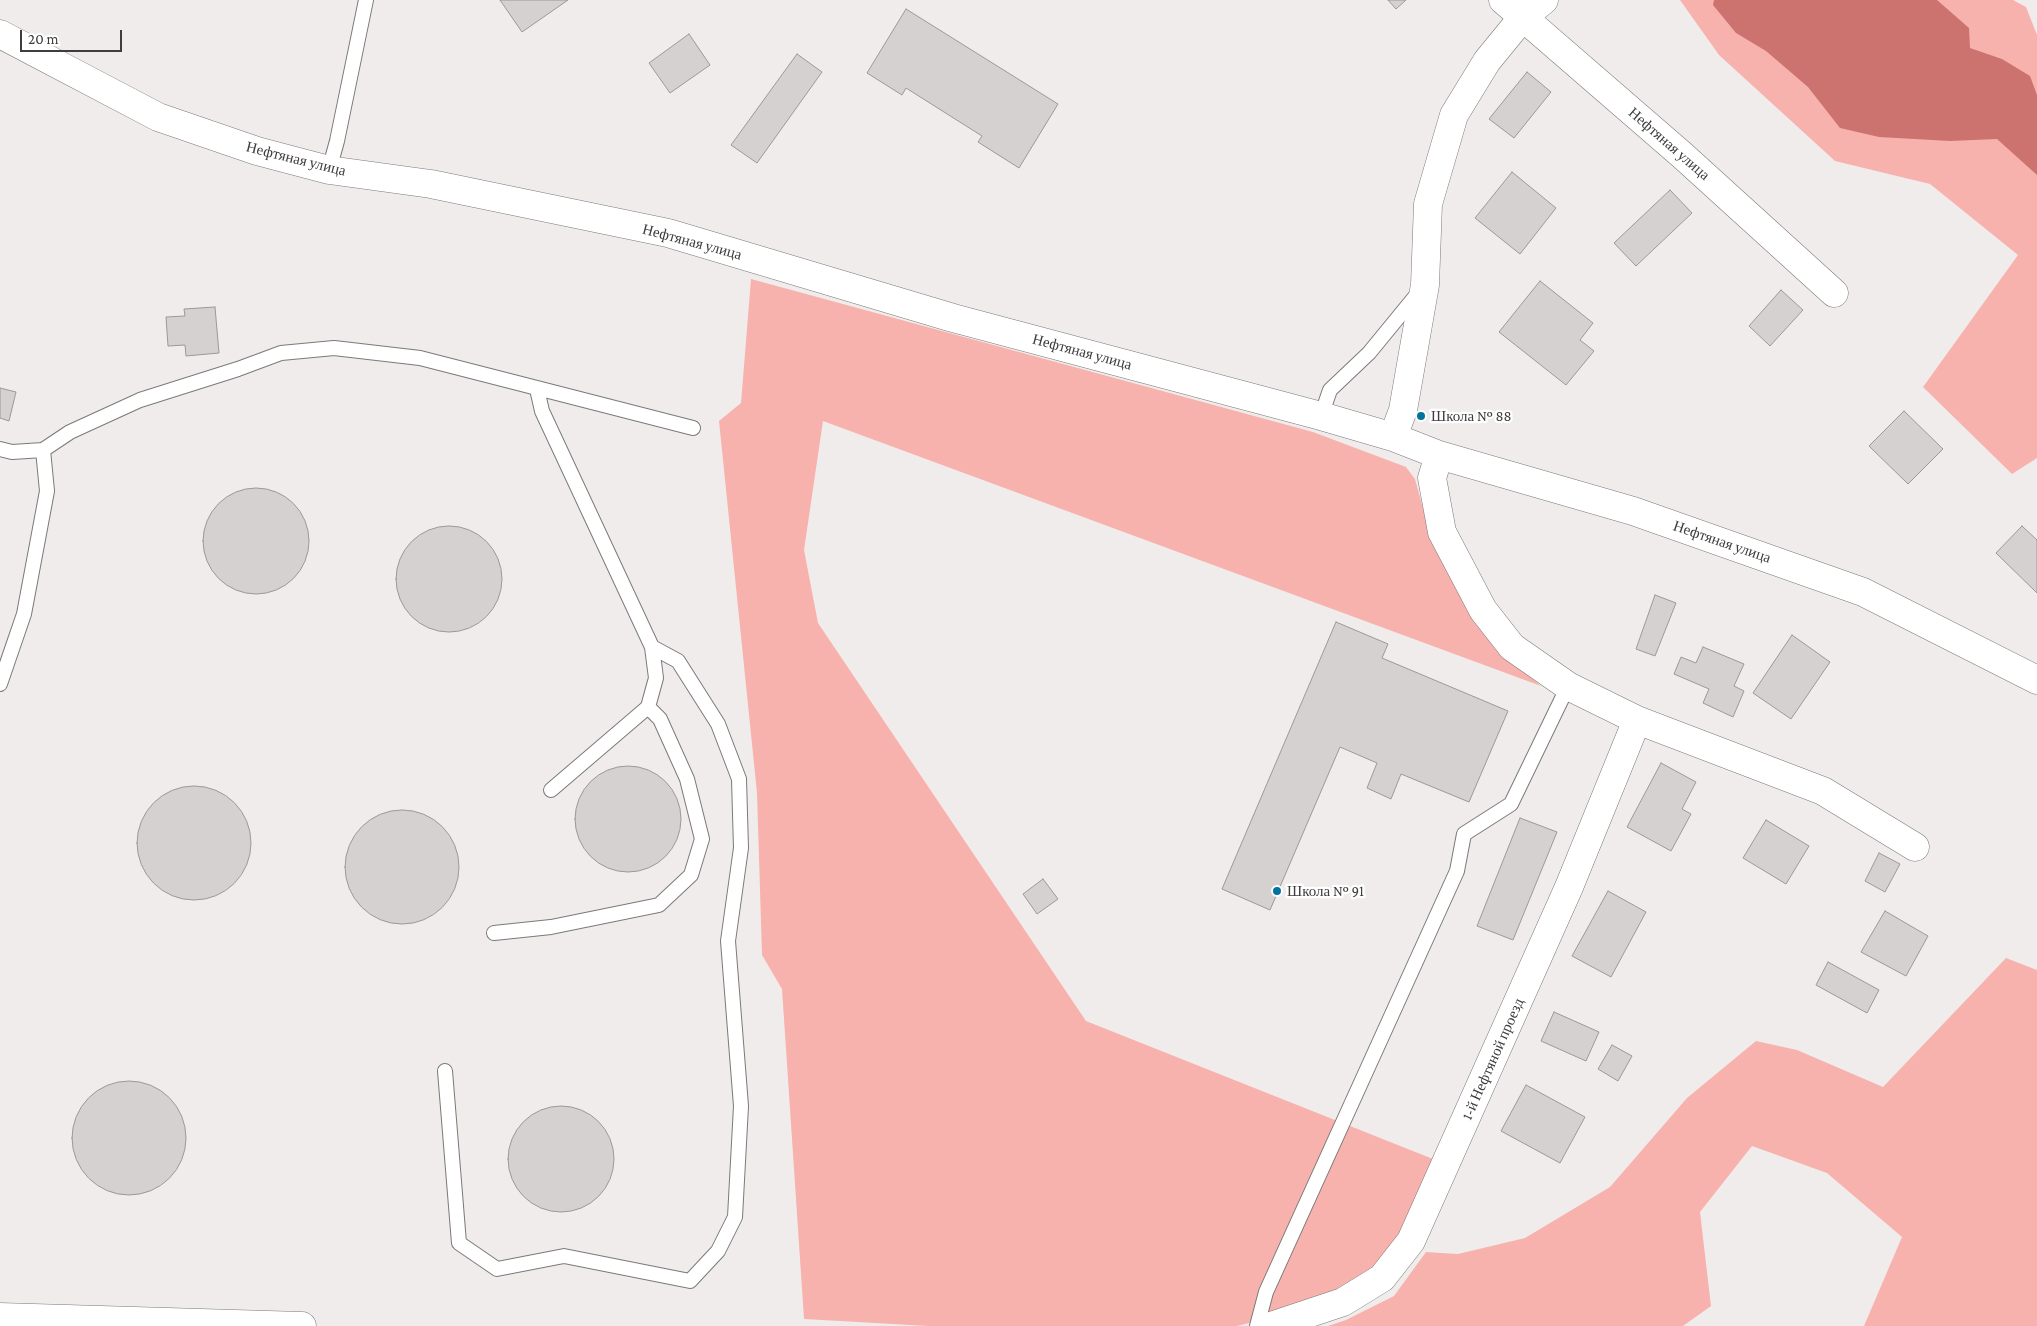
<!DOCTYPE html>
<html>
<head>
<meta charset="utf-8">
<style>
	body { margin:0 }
	#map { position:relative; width:2037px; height:1326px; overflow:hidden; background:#f1ecec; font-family:"Crimson Pro",serif }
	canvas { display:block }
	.scale { position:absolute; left:20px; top:30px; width:102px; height:22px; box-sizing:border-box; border:2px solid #3e3c3c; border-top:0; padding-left:6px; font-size:15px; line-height:18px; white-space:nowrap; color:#3e3c3c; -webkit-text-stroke:4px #fff; paint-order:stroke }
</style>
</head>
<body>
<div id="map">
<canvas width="2037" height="1326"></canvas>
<div class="scale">20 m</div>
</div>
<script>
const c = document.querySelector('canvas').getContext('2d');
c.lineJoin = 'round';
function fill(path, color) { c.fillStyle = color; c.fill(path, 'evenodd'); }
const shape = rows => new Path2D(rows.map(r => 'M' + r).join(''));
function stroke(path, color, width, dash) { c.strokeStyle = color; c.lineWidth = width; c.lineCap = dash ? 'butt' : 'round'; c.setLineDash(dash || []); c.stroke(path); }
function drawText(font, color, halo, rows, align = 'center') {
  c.font = font + ' "Crimson Pro",serif'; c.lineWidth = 4.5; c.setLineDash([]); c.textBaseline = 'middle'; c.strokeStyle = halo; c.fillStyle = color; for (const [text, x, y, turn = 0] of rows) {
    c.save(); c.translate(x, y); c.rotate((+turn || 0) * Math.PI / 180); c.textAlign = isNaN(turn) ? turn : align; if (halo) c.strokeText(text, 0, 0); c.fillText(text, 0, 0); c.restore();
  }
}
const green = shape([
	[1680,0,2013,0,2026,7,2037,35,2037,458,2012,474,1923,387,2018,255,1930,184,1835,161,1719,55],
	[751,279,1313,432,1406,467,1415,479,1430,534,1499,650,1541,686,823,421,804,550,818,623,1086,1021,1438,1161,1404,1238,1378,1271,1289,1313,1237,1326,928,1326,804,1319,782,989,762,955,757,793,719,421,741,403],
	[2006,958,2037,970,2037,1326,1864,1326,1902,1237,1827,1173,1752,1146,1700,1212,1711,1306,1683,1326,1328,1326,1346,1320,1394,1296,1426,1252,1458,1254,1525,1238,1610,1187,1687,1098,1756,1041,1797,1050,1883,1087]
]);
const water = shape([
	[1714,0,1937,0,1969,28,1970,48,2002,59,2030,76,2037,95,2037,175,1997,139,1950,141,1879,137,1840,128,1808,87,1766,51,1736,33,1713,5]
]);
const building = shape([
	[500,0,568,0,522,32,500,0],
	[1388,0,1406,0,1396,9,1388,0],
	[906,9,1058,104,1019,168,978,142,982,136,906,88,902,95,867,73,906,9],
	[689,34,710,65,670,93,649,63,689,34],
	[797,54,822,72,757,163,731,145,797,54],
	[1527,72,1551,92,1514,138,1489,119,1527,72],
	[1512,172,1556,208,1520,254,1475,218,1512,172],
	[1670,190,1692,213,1636,266,1614,243,1670,190],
	[1540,281,1593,323,1580,340,1594,351,1566,385,1499,332,1540,281],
	[1781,290,1803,310,1770,346,1749,326,1781,290],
	[215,307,219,353,186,356,185,345,168,346,166,317,185,316,184,309,215,307],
	[0,388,16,392,9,421,0,418,0,388],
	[1904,411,1943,449,1908,484,1869,446,1904,411],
	'203 541a53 53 0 1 1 106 0a53 53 0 1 1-106 0Z',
	[2022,526,2037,540,2037,593,1996,553,2022,526],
	'396 579a53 53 0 1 1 106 0a53 53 0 1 1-106 0Z',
	[1655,595,1676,603,1655,656,1636,649,1655,595],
	[1336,622,1388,644,1382,658,1508,711,1469,802,1401,774,1391,799,1367,788,1377,763,1340,747,1270,910,1222,889,1336,622],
	[1792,635,1830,662,1791,719,1753,693,1792,635],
	[1703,647,1744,664,1734,686,1744,691,1733,717,1703,703,1709,689,1674,674,1681,657,1696,663,1703,647],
	[1661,763,1696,782,1682,809,1691,814,1671,851,1627,827,1661,763],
	'575 819a53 53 0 1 1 106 0a53 53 0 1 1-106 0Z',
	'137 843a57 57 0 1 1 114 0a57 57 0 1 1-114 0Z',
	'345 867a57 57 0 1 1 114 0a57 57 0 1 1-114 0Z',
	[1520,818,1557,832,1513,940,1477,926,1520,818],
	[1766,820,1809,846,1786,884,1743,858,1766,820],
	[1879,853,1900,864,1885,892,1865,881,1879,853],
	[1043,879,1058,899,1037,914,1023,894,1043,879],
	[1608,891,1646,912,1611,977,1572,956,1608,891],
	[1885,911,1928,936,1906,976,1861,952,1885,911],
	[1828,962,1879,990,1867,1013,1816,985,1828,962],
	[1554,1012,1599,1032,1586,1061,1541,1041,1554,1012],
	[1612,1045,1632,1056,1618,1081,1598,1069,1612,1045],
	'72 1138a57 57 0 1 1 114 0a57 57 0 1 1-114 0Z',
	[1526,1085,1585,1117,1560,1163,1501,1131,1526,1085],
	'508 1159a53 53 0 1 1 106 0a53 53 0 1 1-106 0Z'
]);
const service = shape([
	[329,170,337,141,366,0],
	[537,389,542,411,652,647,656,678,648,707,551,790],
	[1321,416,1330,390,1369,353,1419,292],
	[0,449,12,452,43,450,70,432,140,400,238,369,281,353,334,348,420,358,693,428],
	[0,684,24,614,47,491,43,450],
	[494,933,551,927,659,905,691,875,702,839,687,779,660,719,648,707],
	[445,1071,459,1243,497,1269,564,1256,690,1281,718,1251,735,1217,741,1106,728,941,741,848,739,779,718,724,678,661,652,647],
	[1257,1326,1266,1292,1457,871,1464,834,1511,804,1568,686]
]);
const minor = shape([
	[1503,0,1682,155,1834,293],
	[0,34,158,117,257,151,329,170,431,184,668,233,953,318,1321,416,1393,437,1439,455,1633,511,1863,592,2037,680],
	[1393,437,1403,410,1425,285,1428,204,1454,115,1487,61,1523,17,1544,0],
	[1439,455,1432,478,1442,532,1483,610,1512,647,1568,686,1637,720],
	[1271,1326,1343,1302,1382,1278,1411,1241,1569,887,1637,720,1823,791,1915,847]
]);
const tertiary = shape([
	[0,1317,302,1326]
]);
const markers = [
	[1421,416,5,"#01739e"],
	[1277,891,5,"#01739e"]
];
const streetNames = [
	["Нефтяная улица",1669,144,41],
	["Нефтяная улица",296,159,14],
	["Нефтяная улица",692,242,15],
	["Нефтяная улица",1082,352,15],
	["Нефтяная улица",1722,542,19],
	["1-й Нефтяной проезд",1493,1059,-66]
];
const poiNames = [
	["Школа № 88",1431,416],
	["Школа № 91",1287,891]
];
fill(green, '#f8b2ad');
fill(water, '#cc736f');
fill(building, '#d6d1d1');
stroke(building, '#9c9898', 1);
stroke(service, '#7d7979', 16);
stroke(minor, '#7d7979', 29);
stroke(tertiary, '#7d7979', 29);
stroke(service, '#fff', 14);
stroke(minor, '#fff', 28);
stroke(tertiary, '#fff', 28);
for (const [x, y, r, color] of markers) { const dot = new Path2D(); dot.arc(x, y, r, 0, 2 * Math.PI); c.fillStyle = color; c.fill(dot); stroke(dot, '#fff', 2); }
drawText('15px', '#3e3c3c', '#fff', streetNames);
drawText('15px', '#3e3c3c', '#fff', poiNames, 'left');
</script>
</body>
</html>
